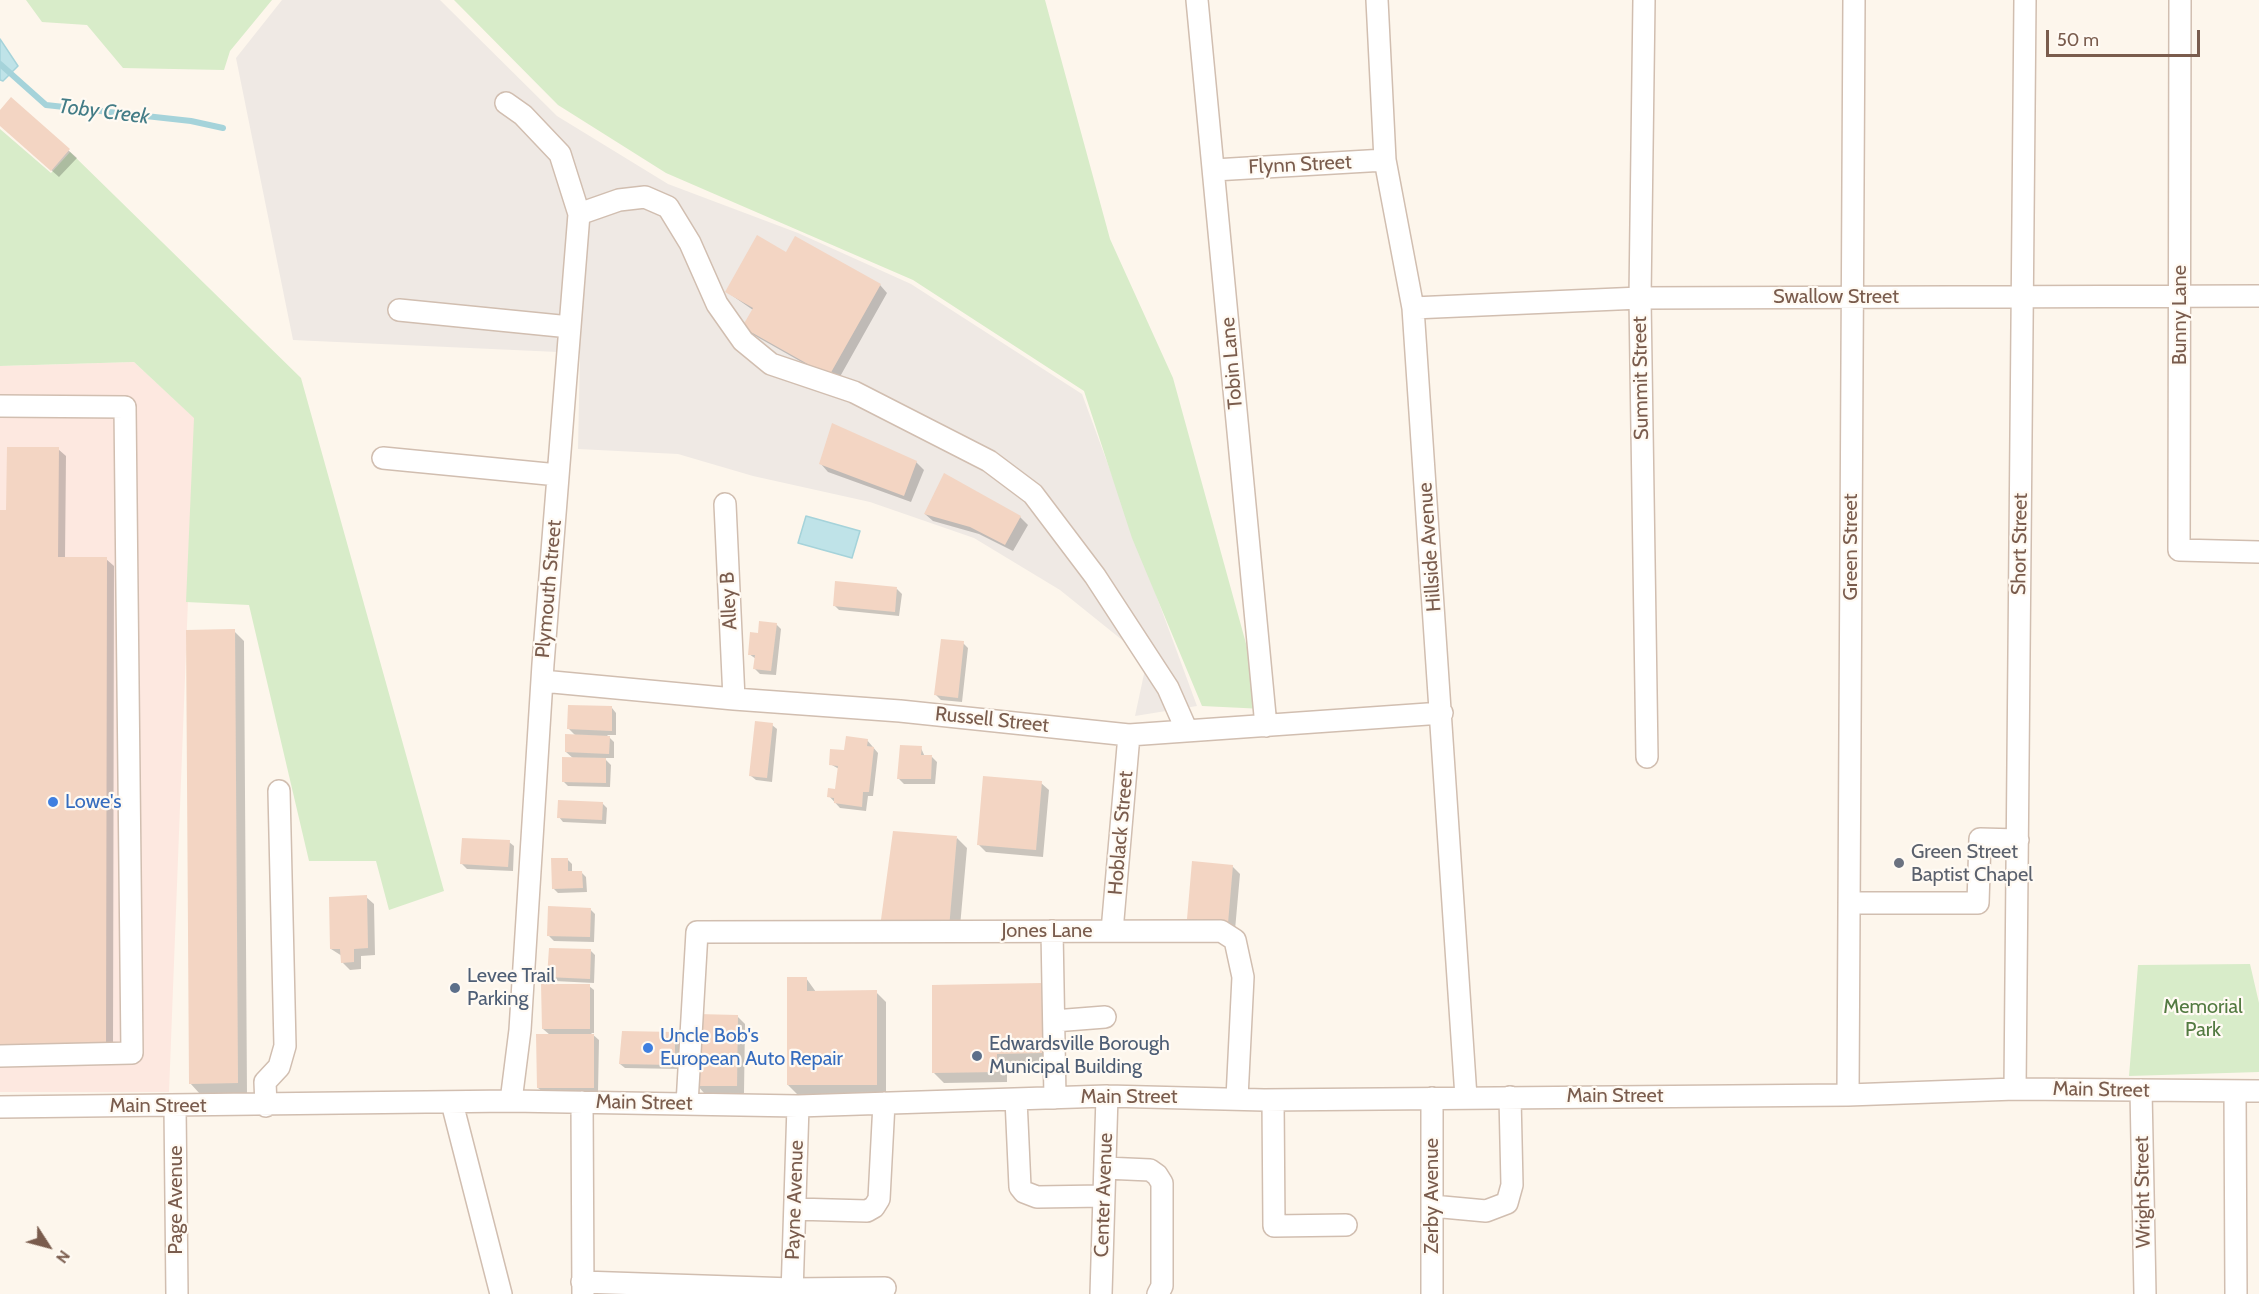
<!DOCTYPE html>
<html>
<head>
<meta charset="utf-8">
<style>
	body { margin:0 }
	#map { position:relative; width:2259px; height:1294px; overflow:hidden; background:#fdf6ec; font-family:Cabin,sans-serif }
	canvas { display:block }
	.north { position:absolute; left:18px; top:1216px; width:60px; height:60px; -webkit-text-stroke:4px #fffaf3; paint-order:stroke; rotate:126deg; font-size:16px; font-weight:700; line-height:24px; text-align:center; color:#7a5c4d }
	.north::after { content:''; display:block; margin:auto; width:21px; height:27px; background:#7a5c4d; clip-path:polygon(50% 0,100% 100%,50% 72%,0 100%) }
	.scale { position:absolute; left:2046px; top:30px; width:154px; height:27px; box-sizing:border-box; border:3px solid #7a5c4d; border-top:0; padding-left:8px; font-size:18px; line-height:21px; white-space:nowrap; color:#7a5c4d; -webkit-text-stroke:4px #fffaf3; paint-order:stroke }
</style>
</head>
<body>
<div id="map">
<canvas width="2259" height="1294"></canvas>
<div class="north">N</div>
<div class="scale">50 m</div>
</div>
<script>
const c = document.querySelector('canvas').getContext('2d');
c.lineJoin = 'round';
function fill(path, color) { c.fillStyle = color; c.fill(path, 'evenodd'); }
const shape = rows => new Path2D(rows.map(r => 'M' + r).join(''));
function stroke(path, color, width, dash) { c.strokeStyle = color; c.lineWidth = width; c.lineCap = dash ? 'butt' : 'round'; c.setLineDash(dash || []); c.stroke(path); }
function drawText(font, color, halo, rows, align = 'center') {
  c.font = font + ' Cabin,sans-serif'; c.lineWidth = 4.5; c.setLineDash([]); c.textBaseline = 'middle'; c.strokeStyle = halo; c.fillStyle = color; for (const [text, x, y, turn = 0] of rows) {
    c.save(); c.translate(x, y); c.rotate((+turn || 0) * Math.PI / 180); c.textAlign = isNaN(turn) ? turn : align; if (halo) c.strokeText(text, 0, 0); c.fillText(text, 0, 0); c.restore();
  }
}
const commercial = shape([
	[134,362,195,418,169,1092,0,1092,0,366]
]);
const industrial = shape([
	[282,0,440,0,557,116,668,184,798,233,911,284,1082,394,1197,706,1135,716,1147,660,1060,590,974,538,870,502,753,476,678,454,578,449,580,353,293,340,236,58]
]);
const green = shape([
	[26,0,272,0,230,51,224,70,123,68,87,25,42,22],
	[454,0,1045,0,1110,239,1173,378,1264,709,1202,706,1132,538,1084,391,913,280,666,173,558,105],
	[0,129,51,173,70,152,301,378,444,891,389,910,376,861,309,861,249,605,186,602,194,418,134,362,0,366],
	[2250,964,2259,1003,2259,1072,2129,1076,2138,965]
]);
const water = shape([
	[0,39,18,66,3,81,0,80,0,39],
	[806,516,860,531,852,558,798,543,806,516]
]);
const shadow = shape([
	[11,99,77,158,59,177,0,125,0,112],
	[787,254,880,285,887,293,837,382,752,334,744,327,753,310,727,292],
	[58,449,66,456,65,559,106,559,114,566,113,1054,0,1054,0,512,8,512],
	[916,462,924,470,911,502,828,472,821,464],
	[925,514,1020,517,1028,525,1013,551,979,534,933,521],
	[897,589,902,594,899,616,839,610,834,605],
	[776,624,781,629,776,675,760,674,755,669,756,659,749,654,759,635],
	[234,631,244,641,247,1093,200,1094,190,1083],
	[963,643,968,648,962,702,941,700,936,695],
	[612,708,616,713,616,735,607,735,614,742,614,758,604,758,611,765,610,787,568,786,563,781,574,759,566,752,576,736,569,729],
	[772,725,777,729,772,782,756,780,751,776],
	[867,740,878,753,873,796,868,796,866,811,840,808,829,796,836,791,839,769,830,764],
	[921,748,925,757,932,757,937,762,935,784,904,784,899,779],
	[1041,783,1049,790,1043,857,986,852,978,844],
	[602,803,607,808,606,824,563,822,559,817],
	[957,838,967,848,959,938,892,936],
	[509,842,514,846,513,871,467,869,462,864],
	[567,859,572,864,572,872,581,872,586,877,587,892,558,893,553,888],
	[1232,866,1240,874,1235,930,1196,926,1188,919],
	[366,897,374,904,375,955,361,956,361,969,350,970,342,962,342,956,331,949],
	[590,909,595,914,594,942,554,941,549,936],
	[590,950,595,955,594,983,554,981,549,977],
	[806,978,816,992,876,992,886,1002,886,1095,798,1095,788,1085],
	[1041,985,1051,995,1052,1063,1007,1063,1007,1082,944,1083,934,1073],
	[589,986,594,990,594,1033,591,1033,599,1040,598,1092,543,1092,538,1088,550,1035,543,1029],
	[737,1016,745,1024,744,1093,704,1093,697,1085],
	[675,1033,679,1038,679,1069,625,1068,620,1064]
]);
const stream = shape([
	[0,64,46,105,191,121,223,128]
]);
const building = shape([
	[11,97,70,149,51,171,0,126,0,110],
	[757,235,786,252,795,236,881,284,829,376,742,327,753,308,725,292],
	[832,423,917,461,904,496,819,464],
	[7,447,59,447,58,557,107,557,106,1047,0,1047,0,510,6,510],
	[944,473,1021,516,1005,545,970,527,924,514],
	[835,581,897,587,895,612,833,606],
	[759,621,777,623,771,671,753,669,755,655,748,655,750,632,758,633],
	[235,629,238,1083,189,1084,186,630],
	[941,639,964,641,958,698,934,695],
	[568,705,612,706,612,731,567,729],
	[755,721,773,723,767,778,749,776],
	[565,734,610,736,609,754,565,752],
	[846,736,868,739,867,746,874,747,869,792,863,792,862,807,834,803,834,798,827,797,828,788,835,789,838,766,829,765,830,749,844,750],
	[900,745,922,746,921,755,932,755,931,779,897,779],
	[562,757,606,758,606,783,562,782],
	[983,776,1042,781,1036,850,977,845],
	[558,800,603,802,602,820,557,818],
	[893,831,957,836,949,928,880,927],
	[462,838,510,840,508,867,460,864],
	[551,858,568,858,568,871,582,871,583,888,552,889],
	[1192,861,1233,865,1228,923,1187,919],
	[367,895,368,948,354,949,354,962,341,963,340,949,330,949,329,897],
	[548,906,591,908,590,937,547,936],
	[549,948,591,949,590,979,547,977],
	[787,977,807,977,807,991,877,990,877,1085,787,1085],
	[1042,983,1042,1053,997,1054,997,1072,932,1073,932,985],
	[541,984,590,984,590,1029,542,1029],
	[697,1014,738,1015,737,1086,695,1086],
	[622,1031,675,1032,675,1065,619,1064],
	[536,1034,594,1034,594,1088,537,1088]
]);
const minor = shape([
	[1197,0,1266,726],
	[1377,0,1385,160,1413,308,1466,1097],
	[1644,0,1640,298,1647,757],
	[2180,0,2179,550,2259,552],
	[506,103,523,115,560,154,579,214,543,664,520,1030,511,1101],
	[1214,170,1385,160],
	[579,214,619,200,645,197,668,207,690,243,717,304,743,341,771,364,854,392,989,461,1033,494,1095,576,1168,688,1187,731],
	[1413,308,1640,298,2259,296],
	[399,310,570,327],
	[0,406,125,407,132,1053,0,1056],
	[383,458,558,475],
	[725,504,734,699],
	[542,681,734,699,900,711,1129,735,1442,713],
	[1849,903,1978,903,1980,839,2018,840],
	[1052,931,1055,1098],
	[1112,931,1129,735],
	[1054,1021,1105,1017],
	[2015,1089,2025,0],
	[2141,1090,2145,1294],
	[2235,1091,2236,1294],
	[1848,1095,1854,0],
	[1016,1099,1020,1187,1024,1192,1037,1197,1104,1196],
	[1273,1100,1274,1226,1346,1225],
	[582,1102,583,1294],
	[452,1103,501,1294],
	[687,1104,697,932,1221,931,1235,940,1243,977,1237,1098],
	[175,1106,177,1294],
	[266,1106,265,1082,279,1067,285,1046,279,791],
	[0,1107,511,1101,798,1106,1107,1096,1264,1100,1848,1095,2015,1089,2259,1091],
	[1105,1168,1150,1170,1157,1175,1162,1183,1162,1286,1158,1294],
	[1432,1206,1486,1211,1507,1203,1512,1185,1510,1097],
	[795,1209,867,1211,874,1207,879,1199,884,1103],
	[582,1282,792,1289,885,1288],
	[792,1294,798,1106],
	[1101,1294,1107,1096],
	[1432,1294,1432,1098]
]);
const markers = [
	[53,802,6,"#3f7fe0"],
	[1899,863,6,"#6b7280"],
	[455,988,6,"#5c6f8a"],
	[648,1048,6,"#3f7fe0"],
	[977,1056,6,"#5c6f8a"]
];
const streetNames = [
	["Flynn Street",1300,165,-3],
	["Swallow Street",1836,297],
	["Bunny Lane",2180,315,-90],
	["Tobin Lane",1232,363,-95],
	["Summit Street",1641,378,-91],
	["Short Street",2020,544,-89],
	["Hillside Avenue",1430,547,-94],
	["Green Street",1851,547,-90],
	["Plymouth Street",549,589,-85],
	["Alley B",729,601,-93],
	["Russell Street",992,720,6],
	["Hoblack Street",1121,833,-85],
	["Jones Lane",1047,931],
	["Main Street",2101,1090,1],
	["Main Street",1615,1096],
	["Main Street",1129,1097],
	["Main Street",644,1103,1],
	["Main Street",158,1106],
	["Wright Street",2143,1192,-91],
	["Center Avenue",1104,1195,-88],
	["Zerby Avenue",1432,1196,-90],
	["Page Avenue",176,1200,-90],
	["Payne Avenue",795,1200,-88]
];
const shopNames = [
	["Lowe's",65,802],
	["Uncle Bob's",660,1036],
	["European Auto Repair",660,1059]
];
const worshipNames = [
	["Green Street",1911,852],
	["Baptist Chapel",1911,875]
];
const serviceNames = [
	["Levee Trail",467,976],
	["Parking",467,999],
	["Edwardsville Borough",989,1044],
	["Municipal Building",989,1067]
];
const parkNames = [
	["Memorial",2203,1007],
	["Park",2203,1030]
];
const waterNames = [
	["Toby Creek",104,112,7]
];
fill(commercial, '#fde8e0');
fill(industrial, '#efe9e4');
fill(green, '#d8ecc9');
fill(water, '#bfe3e8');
stroke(water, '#a5d3da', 1.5);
fill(shadow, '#0003');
stroke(stream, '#a5d3da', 6);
fill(building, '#f3d5c3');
stroke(minor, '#d1beb0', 24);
stroke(minor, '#fff', 21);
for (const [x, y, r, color] of markers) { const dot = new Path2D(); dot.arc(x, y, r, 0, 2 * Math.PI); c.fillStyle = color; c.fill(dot); stroke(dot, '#fffaf3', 2); }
drawText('20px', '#7a5c4d', '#fffaf3', streetNames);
drawText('20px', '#366cbe', '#fffaf3', shopNames, 'left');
drawText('20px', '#5b616d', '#fffaf3', worshipNames, 'left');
drawText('20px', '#4e5e75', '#fffaf3', serviceNames, 'left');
drawText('20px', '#537a41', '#fffaf3', parkNames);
drawText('italic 21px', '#437c86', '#fffaf3', waterNames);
</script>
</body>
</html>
